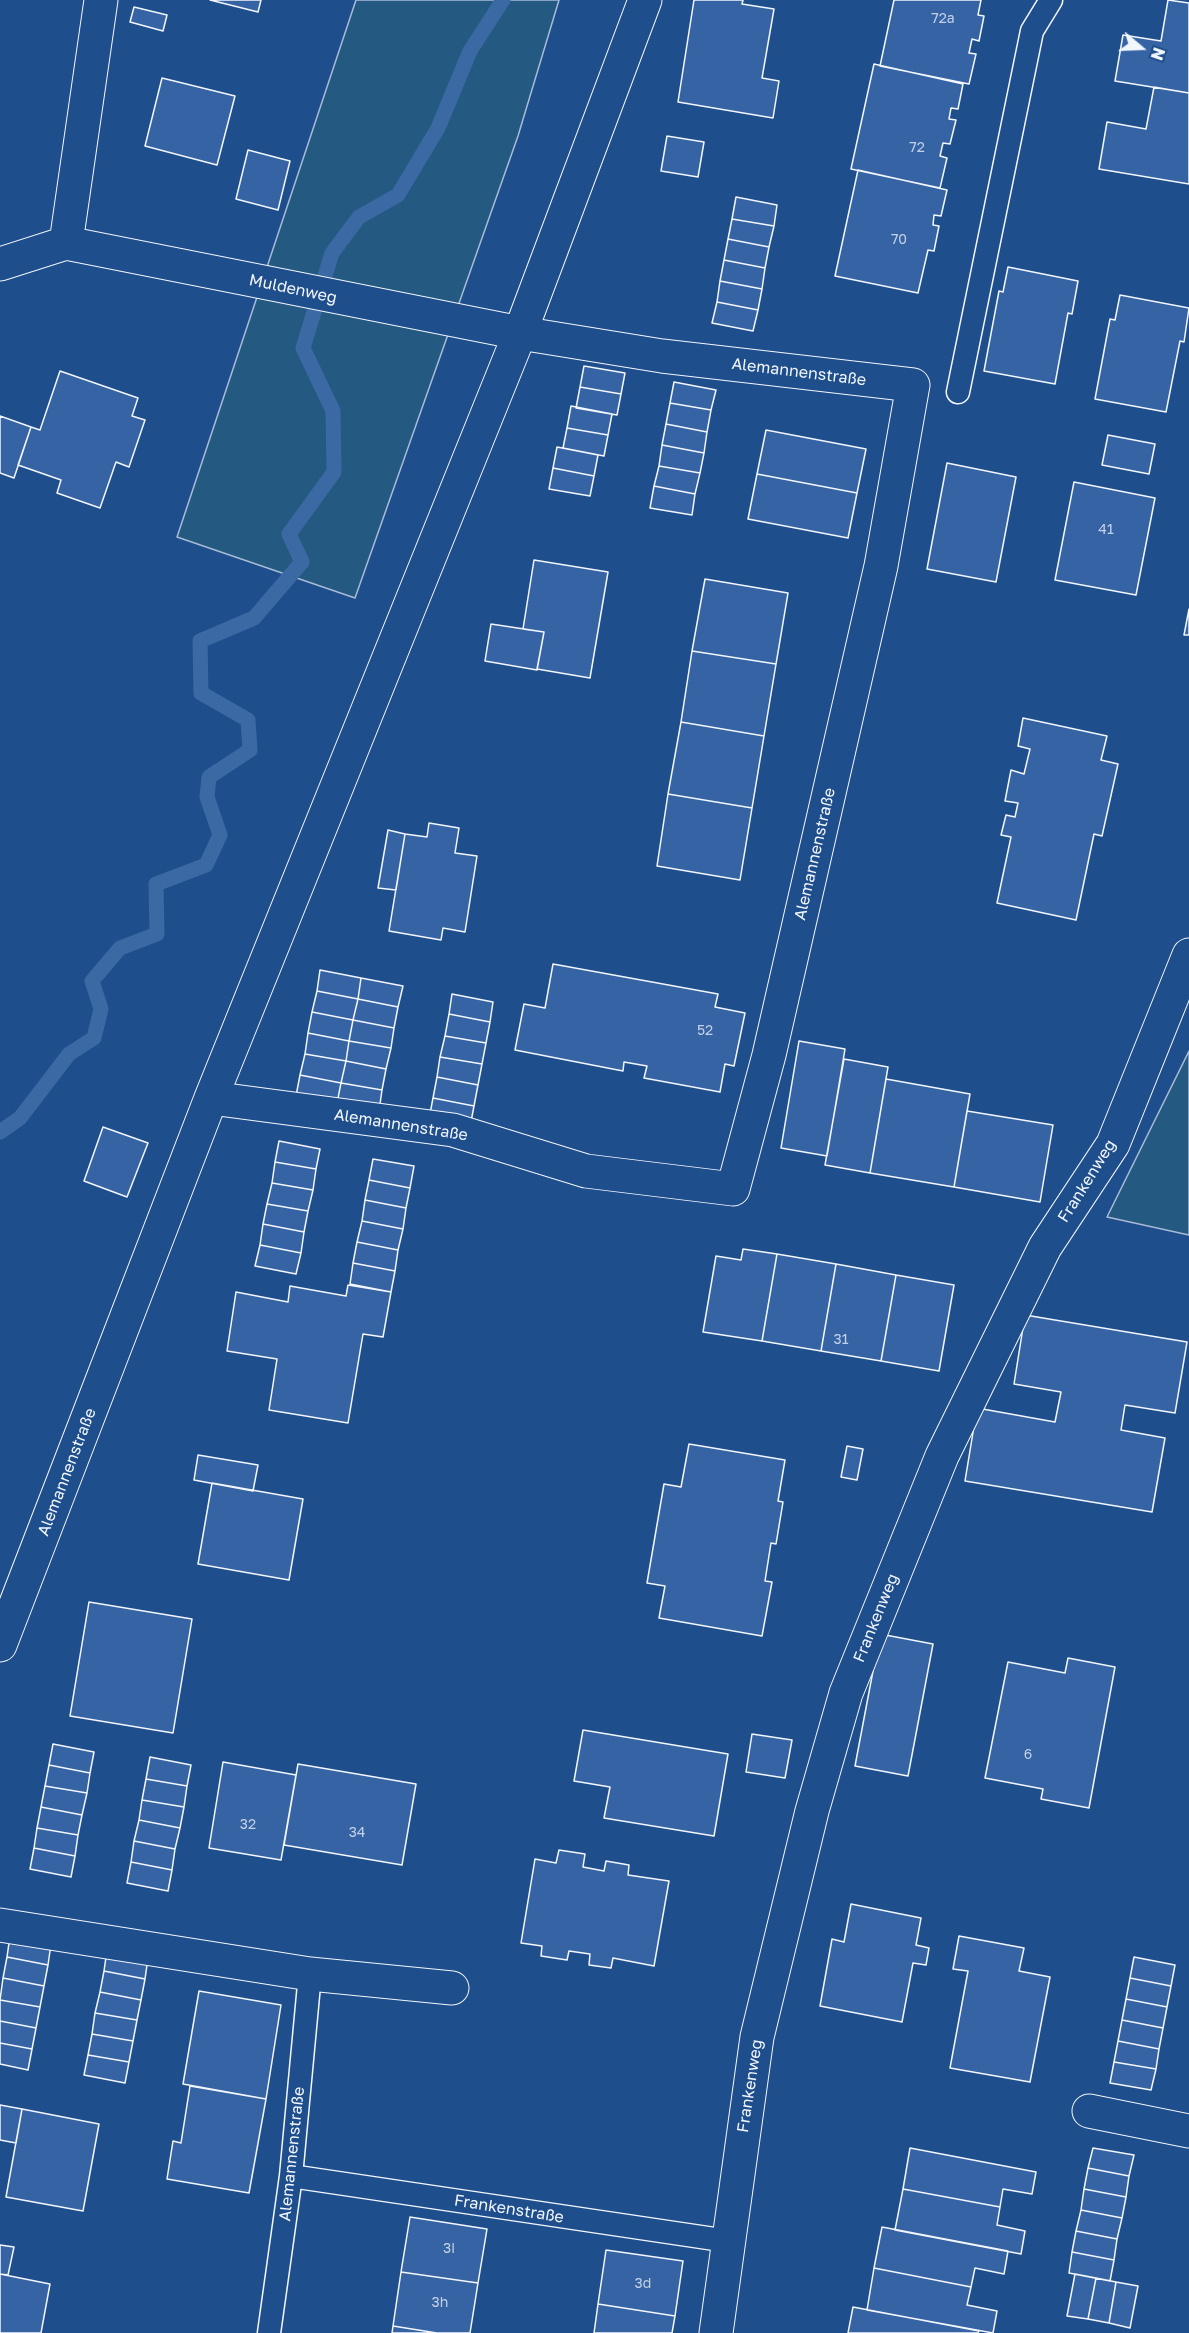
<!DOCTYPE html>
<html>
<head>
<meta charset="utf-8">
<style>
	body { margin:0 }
	#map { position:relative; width:1189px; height:2333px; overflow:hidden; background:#1f4e8c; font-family:"Golos Text",sans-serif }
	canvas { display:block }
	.north { position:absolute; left:1111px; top:18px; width:60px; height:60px; -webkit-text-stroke:4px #1f4e8c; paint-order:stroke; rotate:109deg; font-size:16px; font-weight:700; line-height:24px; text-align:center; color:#f2f6ff }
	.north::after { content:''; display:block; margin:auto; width:21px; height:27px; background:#f2f6ff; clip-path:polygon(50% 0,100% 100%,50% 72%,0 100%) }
</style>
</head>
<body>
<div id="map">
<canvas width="1189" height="2333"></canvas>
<div class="north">N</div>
</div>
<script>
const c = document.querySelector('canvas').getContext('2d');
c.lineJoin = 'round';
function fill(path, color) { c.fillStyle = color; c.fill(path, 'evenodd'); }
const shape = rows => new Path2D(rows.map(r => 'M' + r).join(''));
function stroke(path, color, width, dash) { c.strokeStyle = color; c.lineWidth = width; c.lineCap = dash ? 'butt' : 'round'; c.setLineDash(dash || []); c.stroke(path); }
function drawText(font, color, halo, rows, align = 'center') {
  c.font = font + ' "Golos Text",sans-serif'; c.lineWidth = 4.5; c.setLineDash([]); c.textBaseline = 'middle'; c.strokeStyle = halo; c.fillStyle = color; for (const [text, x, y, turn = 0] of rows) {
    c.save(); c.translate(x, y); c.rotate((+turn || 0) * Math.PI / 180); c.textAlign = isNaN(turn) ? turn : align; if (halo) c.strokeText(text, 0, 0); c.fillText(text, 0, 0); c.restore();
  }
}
const green = shape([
	[356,0,559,0,518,136,355,598,177,537,356,0],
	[1189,1051,1189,1235,1107,1217,1189,1051]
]);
const stream = shape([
	[0,1132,20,1118,69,1054,94,1038,101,1009,92,981,120,948,157,934,156,884,206,865,220,835,207,797,209,777,250,750,248,720,201,693,200,641,254,618,302,562,289,534,334,472,333,411,303,348,332,253,359,217,398,195,438,128,470,51,503,0]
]);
const building = shape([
	[210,0,261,0,258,12,210,0],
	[694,0,743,0,742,4,774,9,762,78,779,81,773,118,678,102,694,0],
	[894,0,981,0,978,15,984,16,979,41,972,39,969,53,976,54,969,84,880,66,894,0],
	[1168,0,1189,3,1189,93,1115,81,1123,35,1161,41,1168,0],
	[134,7,167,15,163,31,130,22,134,7],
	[874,64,963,84,958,109,951,108,949,119,956,120,950,144,943,143,940,156,947,158,940,188,851,169,874,64],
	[162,78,235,96,217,165,145,146,162,78],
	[1154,87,1189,93,1189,184,1099,169,1107,122,1146,129,1154,87],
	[667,136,704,142,698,177,661,171,667,136],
	[248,150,290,161,278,210,236,199,248,150],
	[858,170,947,190,941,216,934,215,933,225,939,226,934,251,928,250,918,293,835,276,858,170],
	[736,197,777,205,774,226,732,219,736,197],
	[732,219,774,226,769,247,728,239,732,219],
	[728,239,769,247,765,268,724,260,728,239],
	[724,260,765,268,762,289,720,281,724,260],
	[1008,267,1078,281,1072,314,1068,313,1055,384,984,371,999,291,1003,292,1008,267],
	[720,281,762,289,758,310,717,302,720,281],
	[1120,295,1189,308,1184,342,1180,341,1166,412,1095,399,1110,319,1115,320,1120,295],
	[717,302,758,310,753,331,712,323,717,302],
	[584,366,625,373,621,394,580,387,584,366],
	[60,371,138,398,132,416,145,420,129,467,116,462,100,508,57,493,61,480,18,465,31,427,40,430,60,371],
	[674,382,716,390,711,410,670,403,674,382],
	[580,387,621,394,617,415,576,408,580,387],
	[670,403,711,410,707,432,666,424,670,403],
	[571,406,612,414,608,435,567,428,571,406],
	[0,416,31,427,14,478,0,473,0,416],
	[666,424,707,432,704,453,662,445,666,424],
	[567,428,608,435,604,456,563,448,567,428],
	[766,430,866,449,857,493,757,474,766,430],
	[1108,435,1155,444,1149,474,1102,465,1108,435],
	[662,445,704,453,700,473,659,466,662,445],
	[557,447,598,455,594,476,553,468,557,447],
	[947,463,1016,477,996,582,927,569,947,463],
	[659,466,700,473,695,494,654,486,659,466],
	[553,468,594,476,590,496,549,489,553,468],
	[757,474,857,493,848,538,748,519,757,474],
	[1074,482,1155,498,1136,595,1055,580,1074,482],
	[654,486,695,494,692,515,650,508,654,486],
	[534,560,608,572,590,678,537,669,544,632,523,629,534,560],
	[705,579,788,593,776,664,692,651,705,579],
	[1189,609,1189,635,1184,635,1189,609],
	[491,624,544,632,537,670,485,661,491,624],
	[692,651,776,664,764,736,681,722,692,651],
	[1023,718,1107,736,1101,760,1118,764,1102,836,1094,834,1076,920,997,903,1011,837,1001,835,1006,815,1015,817,1018,803,1005,801,1011,770,1024,774,1030,749,1018,746,1023,718],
	[681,722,764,736,752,808,668,794,681,722],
	[668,794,752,808,740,880,657,866,668,794],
	[429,823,459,828,455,853,477,856,465,932,443,928,441,940,389,931,405,834,427,837,429,823],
	[388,830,405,834,396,890,378,888,388,830],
	[553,964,718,994,715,1007,745,1013,734,1066,725,1064,720,1092,644,1078,647,1066,624,1062,623,1071,515,1050,524,1004,545,1008,553,964],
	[320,970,361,978,358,999,317,991,320,970],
	[361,978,403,986,398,1007,358,999,361,978],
	[317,991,358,999,353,1020,312,1012,317,991],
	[452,994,493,1002,490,1022,449,1014,452,994],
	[358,999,398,1007,394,1028,353,1020,358,999],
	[312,1012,353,1020,349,1041,308,1033,312,1012],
	[449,1014,490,1022,486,1043,445,1036,449,1014],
	[353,1020,394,1028,391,1048,349,1041,353,1020],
	[308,1033,349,1041,346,1061,305,1054,308,1033],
	[445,1036,486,1043,482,1064,440,1057,445,1036],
	[349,1041,391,1048,386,1069,346,1061,349,1041],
	[799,1041,845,1049,827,1156,781,1148,799,1041],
	[305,1054,346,1061,341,1083,300,1075,305,1054],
	[440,1057,482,1064,478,1085,437,1077,440,1057],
	[844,1059,888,1067,870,1173,825,1165,844,1059],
	[346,1061,386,1069,382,1090,341,1083,346,1061],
	[300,1075,341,1083,337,1103,296,1096,300,1075],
	[437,1077,478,1085,474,1106,433,1098,437,1077],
	[886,1079,970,1094,954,1187,870,1173,886,1079],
	[341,1083,382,1090,379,1111,337,1103,341,1083],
	[433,1098,474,1106,470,1127,429,1119,433,1098],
	[967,1111,1053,1125,1040,1202,954,1187,967,1111],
	[103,1127,148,1143,127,1197,84,1181,103,1127],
	[279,1141,320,1149,316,1169,275,1162,279,1141],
	[373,1159,414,1166,410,1188,369,1180,373,1159],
	[275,1162,316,1169,313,1190,272,1183,275,1162],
	[369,1180,410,1188,406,1208,365,1200,369,1180],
	[272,1183,313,1190,308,1211,267,1204,272,1183],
	[365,1200,406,1208,403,1229,362,1221,365,1200],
	[267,1204,308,1211,304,1232,263,1224,267,1204],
	[362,1221,403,1229,398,1250,357,1242,362,1221],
	[263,1224,304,1232,301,1253,260,1245,263,1224],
	[357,1242,398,1250,395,1271,353,1263,357,1242],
	[260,1245,301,1253,296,1274,255,1266,260,1245],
	[743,1249,777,1254,762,1341,703,1332,716,1256,741,1260,743,1249],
	[777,1254,836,1264,821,1351,762,1341,777,1254],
	[353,1263,395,1271,391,1292,350,1284,353,1263],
	[836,1264,896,1275,881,1361,821,1351,836,1264],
	[896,1275,954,1285,939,1371,881,1361,896,1275],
	[348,1285,391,1292,383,1337,363,1334,348,1423,269,1410,277,1359,227,1351,236,1292,288,1302,290,1286,346,1296,348,1285],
	[1025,1315,1187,1342,1175,1413,1125,1405,1121,1430,1165,1438,1152,1512,965,1481,977,1408,1055,1422,1061,1392,1014,1384,1025,1315],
	[689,1444,785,1460,778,1501,783,1502,776,1544,771,1543,765,1581,772,1582,762,1636,659,1618,665,1586,647,1583,664,1484,681,1487,689,1444],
	[847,1446,863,1449,857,1480,841,1477,847,1446],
	[198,1455,258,1465,253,1491,194,1480,198,1455],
	[212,1483,303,1499,289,1580,198,1564,212,1483],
	[89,1602,192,1619,173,1733,70,1716,89,1602],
	[880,1634,933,1644,908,1776,855,1766,880,1634],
	[1068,1658,1115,1667,1089,1808,1041,1799,1043,1789,985,1778,1008,1662,1065,1673,1068,1658],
	[583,1730,728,1754,714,1836,604,1818,610,1787,574,1781,583,1730],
	[752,1734,792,1740,785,1778,746,1772,752,1734],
	[53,1744,94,1752,90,1773,49,1765,53,1744],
	[150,1757,191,1765,187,1786,146,1779,150,1757],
	[223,1762,296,1775,281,1860,209,1848,223,1762],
	[298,1764,416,1784,402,1865,284,1845,298,1764],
	[49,1765,90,1773,87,1793,45,1786,49,1765],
	[146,1779,187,1786,184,1807,142,1800,146,1779],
	[45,1786,87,1793,82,1815,41,1807,45,1786],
	[142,1800,184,1807,180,1828,139,1820,142,1800],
	[41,1807,82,1815,78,1835,37,1828,41,1807],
	[139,1820,180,1828,175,1849,134,1841,139,1820],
	[37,1828,78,1835,75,1856,34,1848,37,1828],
	[134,1841,175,1849,172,1870,131,1862,134,1841],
	[34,1848,75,1856,71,1877,30,1869,34,1848],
	[559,1850,585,1854,583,1867,604,1871,606,1861,629,1865,628,1875,669,1881,654,1966,613,1958,611,1968,589,1965,590,1954,569,1951,567,1960,541,1956,542,1946,521,1943,535,1859,556,1863,559,1850],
	[131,1862,172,1870,168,1891,127,1883,131,1862],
	[851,1904,921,1918,916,1945,929,1948,926,1965,913,1963,902,2022,820,2006,832,1939,844,1942,851,1904],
	[10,1936,51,1944,48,1965,7,1957,10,1936],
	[959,1936,1024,1948,1019,1971,1050,1977,1030,2082,950,2068,968,1971,953,1969,959,1936],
	[107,1950,148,1958,145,1979,104,1971,107,1950],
	[7,1957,48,1965,44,1986,3,1978,7,1957],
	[1134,1957,1175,1965,1171,1986,1130,1978,1134,1957],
	[104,1971,145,1979,141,2000,100,1992,104,1971],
	[3,1978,44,1986,40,2007,0,2000,3,1978],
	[1130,1978,1171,1986,1167,2007,1126,1999,1130,1978],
	[199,1991,281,2005,266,2099,183,2084,199,1991],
	[100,1992,141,2000,137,2020,95,2013,100,1992],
	[1126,1999,1167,2007,1163,2028,1122,2020,1126,1999],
	[0,2000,40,2007,36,2028,0,2021,0,2000],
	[95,2013,137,2020,133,2041,92,2034,95,2013],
	[1122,2020,1163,2028,1159,2049,1118,2041,1122,2020],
	[0,2021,36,2028,32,2049,0,2043,0,2021],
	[92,2034,133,2041,129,2062,88,2055,92,2034],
	[1118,2041,1159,2049,1156,2069,1114,2062,1118,2041],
	[0,2043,32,2049,28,2070,0,2064,0,2043],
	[88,2055,129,2062,125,2083,84,2075,88,2055],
	[1114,2062,1156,2069,1151,2090,1110,2083,1114,2062],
	[190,2086,266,2099,249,2193,167,2179,173,2141,181,2143,190,2086],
	[0,2105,22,2109,16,2143,0,2140,0,2105],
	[22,2109,99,2124,83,2211,6,2197,22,2109],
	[910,2148,1036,2172,1032,2194,1003,2189,1000,2207,903,2189,910,2148],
	[1093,2148,1134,2155,1129,2176,1088,2168,1093,2148],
	[1088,2168,1129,2176,1126,2197,1084,2189,1088,2168],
	[903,2189,1000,2207,997,2225,1025,2231,1021,2254,895,2230,903,2189],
	[1084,2189,1126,2197,1122,2218,1081,2210,1084,2189],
	[1081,2210,1122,2218,1117,2239,1076,2231,1081,2210],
	[410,2217,487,2229,478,2283,401,2272,410,2217],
	[882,2227,1008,2251,1004,2274,975,2268,971,2287,874,2268,882,2227],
	[1076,2231,1117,2239,1114,2260,1072,2252,1076,2231],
	[0,2245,14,2247,8,2275,0,2274,0,2245],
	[606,2250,683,2261,675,2316,598,2304,606,2250],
	[1072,2252,1114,2260,1110,2281,1069,2273,1072,2252],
	[874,2268,971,2287,967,2305,997,2311,993,2333,867,2310,874,2268],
	[401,2272,478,2283,470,2333,437,2333,393,2326,401,2272],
	[0,2274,50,2284,41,2333,0,2333,0,2274],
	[1075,2274,1096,2278,1088,2319,1067,2316,1075,2274],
	[1096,2278,1116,2282,1109,2323,1088,2319,1096,2278],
	[1116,2282,1138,2286,1130,2328,1109,2323,1116,2282],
	[598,2304,675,2316,672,2333,594,2333,598,2304],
	[853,2307,979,2331,978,2333,848,2333,853,2307],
	[393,2326,437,2333,392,2333,393,2326]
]);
const lane = shape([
	[958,392,1032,31,1051,0],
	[291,2176,728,2241],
	[269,2333,291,2176,310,1974]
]);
const street = shape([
	[66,243,520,333,662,356,913,385,881,566,769,1055,733,1189,586,1171,453,1130,211,1098],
	[0,264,66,243,101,0],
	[0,1645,211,1098,520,333,645,0],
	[0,1925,310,1974,452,1988],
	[1089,2111,1189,2131],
	[716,2333,757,2037,812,1811,846,1693,942,1456,1045,1247,1113,1144,1189,955]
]);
const numberNames = [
	["72a",943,19],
	["72",917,148],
	["70",899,240],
	["41",1106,530],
	["52",705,1031],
	["31",841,1340],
	["6",1028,1755],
	["32",248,1825],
	["34",357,1833],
	["3i",449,2249],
	["3d",643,2284],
	["3h",440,2303]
];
const streetNames = [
	["Muldenweg",293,289,12],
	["Alemannenstraße",799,372,7],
	["Alemannenstraße",815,854,-77],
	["Alemannenstraße",401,1125,9],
	["Frankenweg",1087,1181,-58],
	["Alemannenstraße",67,1472,-69],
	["Frankenweg",876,1618,-68],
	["Frankenweg",750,2086,-81],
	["Alemannenstraße",292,2154,-84],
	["Frankenstraße",509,2209,9]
];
fill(green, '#245a82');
stroke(green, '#a8bbd7', 1.5);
stroke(stream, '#3b69a3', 15);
fill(building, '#3563a3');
stroke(building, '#f2f6ff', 1.5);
stroke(lane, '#f2f6ff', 25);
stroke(street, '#f2f6ff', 35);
stroke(lane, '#1f4e8c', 22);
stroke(street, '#1f4e8c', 33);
drawText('14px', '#c3d1e8', null, numberNames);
drawText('16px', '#f2f6ff', '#1f4e8c', streetNames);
</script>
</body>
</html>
